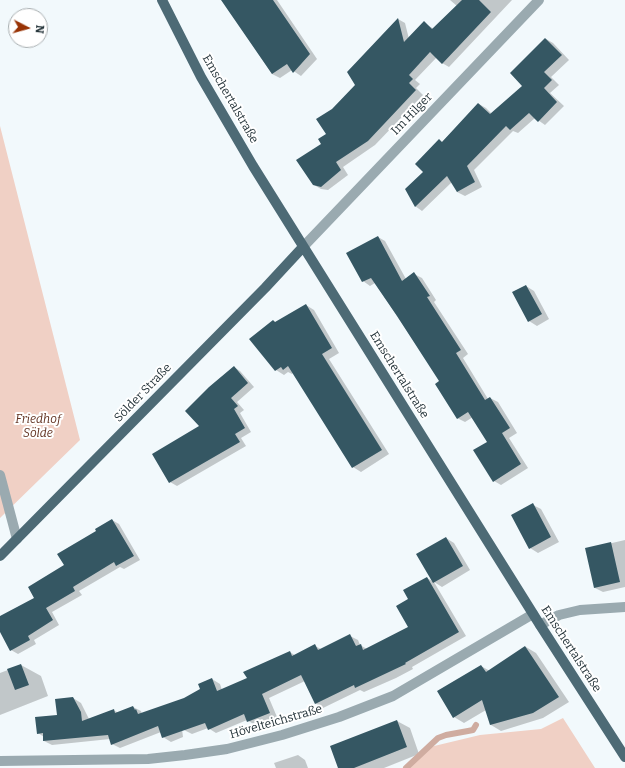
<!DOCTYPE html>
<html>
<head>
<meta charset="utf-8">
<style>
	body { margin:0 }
	#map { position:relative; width:625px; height:768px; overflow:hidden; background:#f2f9fc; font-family:Bitter,serif }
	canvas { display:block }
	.north { position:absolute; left:8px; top:8px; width:40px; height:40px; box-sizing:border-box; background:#fff; border:1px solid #a8aeb0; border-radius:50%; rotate:96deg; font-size:11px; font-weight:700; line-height:16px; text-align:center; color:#25343a }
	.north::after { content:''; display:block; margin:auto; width:14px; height:18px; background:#983305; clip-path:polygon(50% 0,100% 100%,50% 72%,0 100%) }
</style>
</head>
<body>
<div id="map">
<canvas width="625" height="768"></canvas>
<div class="north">N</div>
</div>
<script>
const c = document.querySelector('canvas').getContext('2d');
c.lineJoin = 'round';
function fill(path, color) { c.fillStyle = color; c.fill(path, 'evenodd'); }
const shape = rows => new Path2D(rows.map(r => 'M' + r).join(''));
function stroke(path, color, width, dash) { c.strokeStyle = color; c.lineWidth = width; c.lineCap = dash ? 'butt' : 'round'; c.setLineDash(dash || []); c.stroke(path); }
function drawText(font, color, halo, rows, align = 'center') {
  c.font = font + ' Bitter,serif'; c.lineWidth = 4; c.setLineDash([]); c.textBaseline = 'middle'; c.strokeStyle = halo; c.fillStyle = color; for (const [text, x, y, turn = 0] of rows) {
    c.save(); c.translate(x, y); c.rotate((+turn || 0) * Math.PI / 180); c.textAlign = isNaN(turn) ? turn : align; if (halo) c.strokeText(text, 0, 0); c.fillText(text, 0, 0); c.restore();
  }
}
const green = shape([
	[0,126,80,440,0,518],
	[563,718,595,768,406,768,430,747,480,735,541,729]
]);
const shadow = shape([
	[222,0,277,0,317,59,301,76,292,70,280,78,272,74],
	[450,0,512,0,449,67,442,63,437,57,415,80,420,84,416,88,423,95,375,145,343,167,348,175,328,190,321,189,314,185,323,144,327,134,333,110,356,85,398,19,405,23,409,39,424,23,434,29,457,6],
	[546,39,553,43,569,60,551,77,559,85,550,93,564,106,545,125,535,118,518,133,513,131,474,170,482,187,465,196,457,192,452,182,422,211,415,206,424,172,442,142,479,104,486,108,492,114,524,86],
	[378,237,385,241,406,279,414,274,422,278,436,300,434,302,468,354,463,358,488,399,490,398,498,402,517,433,509,438,528,468,501,485,494,481,489,442,473,417,465,422,457,418,441,382,375,283,370,286,363,281],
	[526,286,534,291,549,319,537,326,529,321],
	[306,305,314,310,339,353,329,359,389,454,361,472,353,467,293,373,292,374,288,372,284,375,276,370,276,323],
	[234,367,240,371,254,387,237,402,244,410,240,413,251,432,241,438,246,446,177,486,170,482],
	[533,505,541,509,559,542,538,553,530,548],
	[112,520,119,524,140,560,124,569,120,567,79,591,82,595,52,612,59,625,34,640,36,644,18,654,11,650,0,630,0,617,36,598,97,532],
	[446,538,454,543,470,570,442,587,434,582,466,636,412,667,413,669,396,678,364,692,360,690,323,708,315,703,305,681,269,698,277,717,255,725,247,720,216,733,208,728,192,734,182,729,183,737,171,742,163,737,161,732,120,748,112,744,110,739,52,745,44,741,44,737,38,733,58,716,73,698,81,703,89,719,113,710,119,713,133,707,141,711,142,714,184,699,201,689,212,679,220,684,222,690,249,679,290,652,296,656,315,646,321,649,350,636,358,640,360,645,367,649,409,627,410,599,427,578,434,582,417,555],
	[625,540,625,587,603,592,595,588,586,549],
	[526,647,536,653,569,702,543,718,501,731,491,725,486,710,464,723,454,717,481,666,490,671],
	[21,665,41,676,48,696,0,715,0,673],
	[397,721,410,728,419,754,384,768,339,768],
	[298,755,305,760,308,768,276,768,274,763]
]);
const stream = shape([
	[406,768,438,738,446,735,468,731,473,730,476,725]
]);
const building = shape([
	[221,0,273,0,310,54,293,73,287,64,272,74],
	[462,0,479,0,491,12,442,64,430,52,409,75,413,79,409,83,416,90,368,141,336,162,341,170,321,187,313,185,296,160,321,144,318,139,326,134,316,119,332,109,355,85,347,72,398,18,404,42,424,21,432,29],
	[545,38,562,55,544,72,552,80,544,88,557,102,538,122,529,113,510,130,506,126,467,166,475,182,457,192,447,176,415,207,405,189,423,172,415,164,439,139,442,142,478,103,490,114,522,86,510,73],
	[378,236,402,281,414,272,430,296,427,297,461,350,456,353,485,400,490,397,510,428,502,433,521,464,493,482,473,450,487,442,468,412,457,419,435,384,439,381,397,316,371,278,362,282,346,253],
	[526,285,542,314,528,322,512,292],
	[306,304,332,348,322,354,382,450,352,468,288,366,283,370,281,367,275,371,249,339,273,320,275,322],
	[234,366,248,383,231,398,238,406,234,409,245,428,235,434,240,442,169,483,152,454,199,426,185,411,209,387],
	[533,503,551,537,529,549,511,515],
	[112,519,134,556,116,566,114,562,73,587,75,591,46,608,53,620,28,636,30,640,10,651,0,632,0,616,34,598,28,587,64,565,57,554,96,531,95,529],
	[446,537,463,566,433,583,416,554],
	[611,542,620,582,594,588,585,548],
	[427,577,459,632,405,663,406,664,355,688,354,685,315,704,301,675,262,694,270,713,247,722,244,714,208,730,205,723,162,738,158,726,111,745,108,735,43,741,43,733,37,734,35,717,57,715,55,699,73,697,81,712,82,721,114,709,115,713,133,706,135,710,136,709,138,714,184,698,200,689,198,684,212,678,217,691,247,678,243,672,290,651,292,656,315,644,318,650,350,634,356,646,361,644,363,650,408,627,396,606,408,599,403,590],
	[525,646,559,697,533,713,490,725,482,700,453,718,437,691,481,665,486,672],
	[21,664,29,685,15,690,7,669],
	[397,720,407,747,354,768,338,768,330,746]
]);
const minor = shape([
	[303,247,539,0],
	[0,475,17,539],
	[540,625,559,615,580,610,625,607],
	[0,761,148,759,185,755,227,749,282,735,339,717,393,696,533,614]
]);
const major = shape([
	[162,0,201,77,253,166,540,625,625,757],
	[0,556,265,288,303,247]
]);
const streetNames = [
	["Emschertalstraße",230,99,60],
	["Im Hilger",412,114,-46],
	["Emschertalstraße",399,375,58],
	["Sölder Straße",143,393,-46],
	["Emschertalstraße",571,649,57],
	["Hövelteichstraße",276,722,-16]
];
const parkNames = [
	["Friedhof",38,420],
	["Sölde",38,434]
];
fill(green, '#f0d0c5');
fill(shadow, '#0003');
stroke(stream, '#cfaca0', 6);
fill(building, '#355763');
stroke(minor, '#9aaab0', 10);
stroke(major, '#4d6a75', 10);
drawText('12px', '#25343a', '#fff', streetNames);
drawText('italic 12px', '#613120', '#fff', parkNames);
</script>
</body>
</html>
